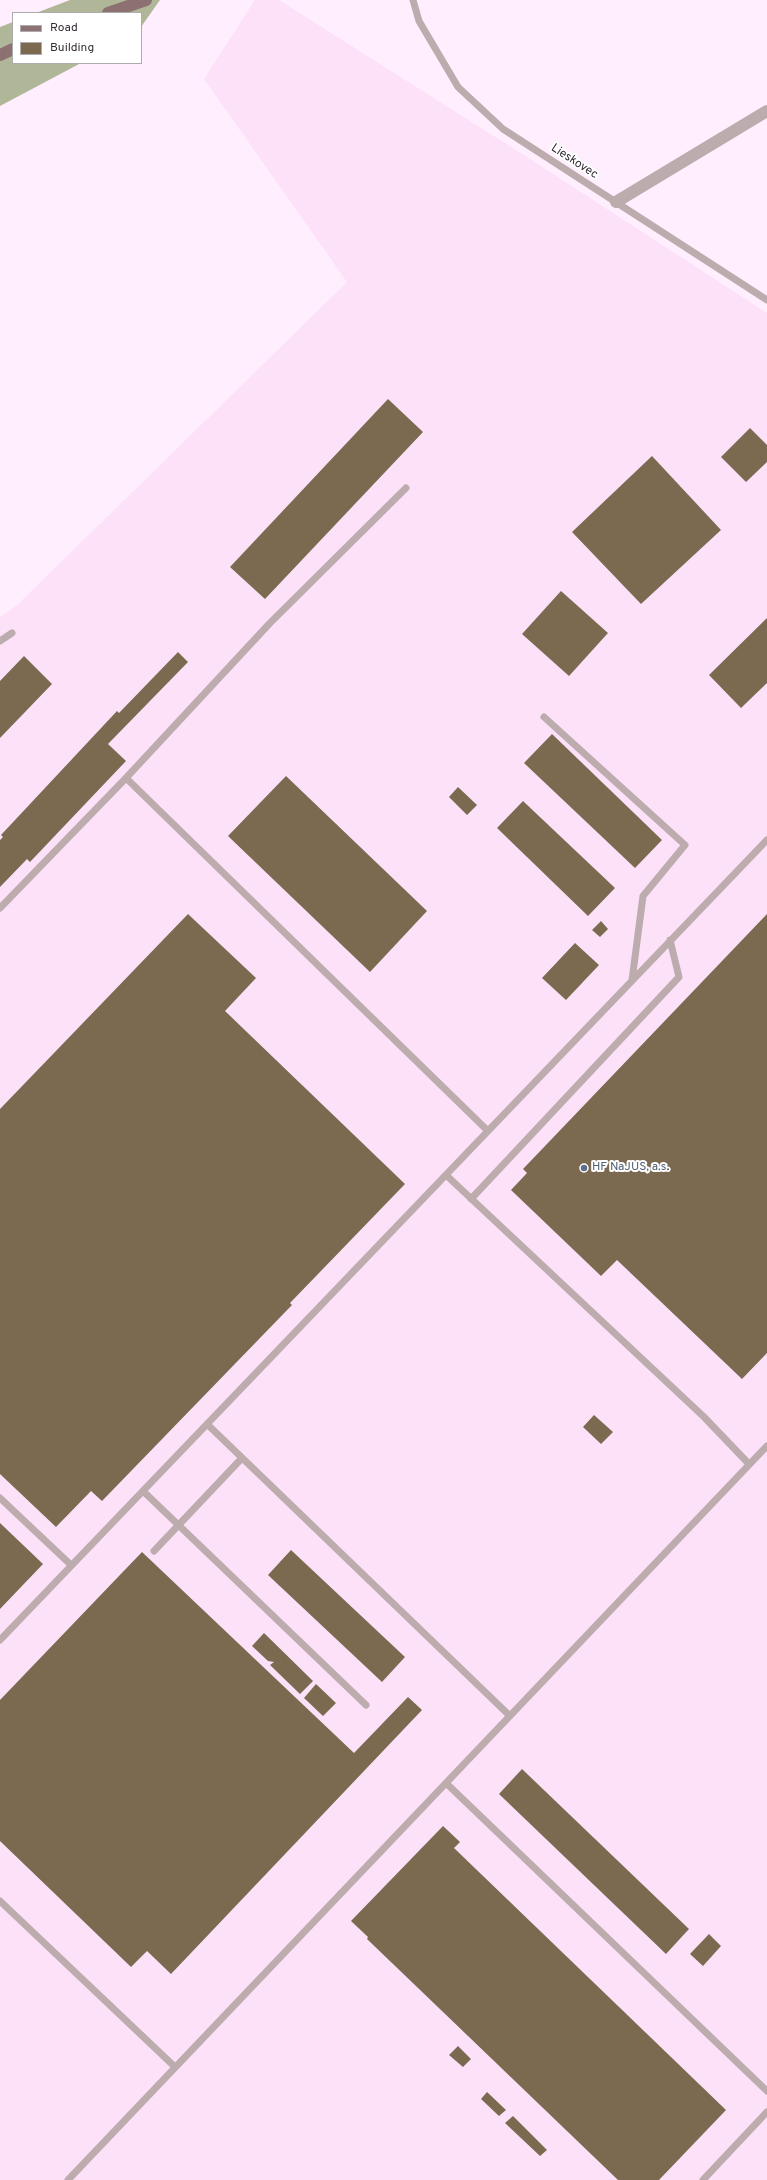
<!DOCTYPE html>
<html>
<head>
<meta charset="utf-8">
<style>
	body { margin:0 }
	#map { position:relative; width:767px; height:2180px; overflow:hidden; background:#ffeefd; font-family:Overpass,sans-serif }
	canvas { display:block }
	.legend { position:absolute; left:12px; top:12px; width:130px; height:52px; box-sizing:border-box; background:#fff; border:1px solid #aeabae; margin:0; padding:5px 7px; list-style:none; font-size:12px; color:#352d34 }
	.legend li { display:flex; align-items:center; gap:8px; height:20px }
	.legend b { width:20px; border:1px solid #aeabae }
</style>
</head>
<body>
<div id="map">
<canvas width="767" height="2180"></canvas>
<ul class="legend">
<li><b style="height:5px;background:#8d7072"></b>Road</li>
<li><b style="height:11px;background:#7c6a50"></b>Building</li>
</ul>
</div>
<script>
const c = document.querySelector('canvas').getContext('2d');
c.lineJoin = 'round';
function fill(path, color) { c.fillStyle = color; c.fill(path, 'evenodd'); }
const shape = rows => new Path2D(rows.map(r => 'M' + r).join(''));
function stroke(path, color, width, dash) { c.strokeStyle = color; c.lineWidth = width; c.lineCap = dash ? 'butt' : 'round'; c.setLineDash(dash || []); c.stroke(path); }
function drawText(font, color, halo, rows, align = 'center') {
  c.font = font + ' Overpass,sans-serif'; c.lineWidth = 4; c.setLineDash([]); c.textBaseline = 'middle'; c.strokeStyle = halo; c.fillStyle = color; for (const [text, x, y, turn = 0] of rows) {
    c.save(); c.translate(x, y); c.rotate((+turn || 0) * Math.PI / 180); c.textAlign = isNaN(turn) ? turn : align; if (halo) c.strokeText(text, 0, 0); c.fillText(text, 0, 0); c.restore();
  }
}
const built = shape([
	[255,0,279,0,530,159,767,313,767,2180,0,2180,0,617,16,606,347,282,204,79]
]);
const forest = shape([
	[70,0,160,0,141,27,141,13,36,13],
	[13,22,13,63,81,63,0,106,0,27]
]);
const building = shape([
	[388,399,423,432,265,599,230,567],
	[750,428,767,445,767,462,746,482,721,457],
	[652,456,721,530,641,604,572,532],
	[561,591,608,633,569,676,522,634],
	[767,618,767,683,741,708,709,675],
	[178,652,188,662,108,744,126,761,30,862,27,859,0,887,0,840,3,837,1,835,117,711,119,713],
	[24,656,52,684,0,738,0,681],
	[552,734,662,840,635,868,524,763],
	[286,776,427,911,370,972,228,836],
	[458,787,477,805,467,815,449,797],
	[523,801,615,888,588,916,497,828],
	[188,914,256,978,225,1011,405,1184,290,1303,292,1305,102,1501,91,1491,56,1527,0,1474,0,1109],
	[767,914,767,1353,742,1379,617,1260,601,1276,511,1190,527,1173,523,1169],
	[601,921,608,929,600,937,592,930],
	[575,943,599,965,566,1000,542,978],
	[594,1415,613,1432,601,1444,583,1427],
	[0,1523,43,1564,0,1609],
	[291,1550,405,1657,382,1682,268,1575],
	[142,1552,354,1753,408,1697,422,1710,171,1974,147,1951,131,1967,0,1841,0,1700],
	[264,1633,313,1681,300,1694,270,1665,274,1662,268,1661,252,1646],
	[316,1684,336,1703,323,1716,304,1698],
	[522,1769,689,1929,666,1954,499,1794],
	[443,1826,460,1842,454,1848,726,2110,659,2180,618,2180,367,1939,368,1937,351,1921],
	[709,1934,721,1946,703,1966,690,1954],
	[458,2046,471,2059,463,2067,449,2055],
	[487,2092,506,2110,499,2116,481,2099],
	[513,2116,547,2150,540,2156,505,2123]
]);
const service = shape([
	[413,0,419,21,458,87,503,129,767,300],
	[0,641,12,633],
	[544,717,685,845,643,896,632,980],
	[126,778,488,1131],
	[0,908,126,778,270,623,406,488],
	[446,1175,704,1417,749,1464],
	[471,1199,679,977,670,940],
	[207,1424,510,1716],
	[143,1491,366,1705],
	[0,1498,71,1565],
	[154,1551,242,1458],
	[0,1640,767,840],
	[446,1783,767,2091],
	[0,1901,175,2067],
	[68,2180,767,1446],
	[703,2180,767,2112]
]);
const minor = shape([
	[616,202,767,111]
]);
const primary = shape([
	[108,13,146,0],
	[0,55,13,49]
]);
const markers = [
	[584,1168,4,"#5c6f8a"]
];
const streetNames = [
	["Lieskovec",574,162,33]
];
const serviceNames = [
	["HF NaJUS, a.s.",592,1168]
];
fill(built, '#fce1f9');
fill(forest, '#afb798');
fill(building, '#7c6a50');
stroke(service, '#bdacad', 7);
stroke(minor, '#bdacad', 12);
stroke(primary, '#8d7072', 12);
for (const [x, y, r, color] of markers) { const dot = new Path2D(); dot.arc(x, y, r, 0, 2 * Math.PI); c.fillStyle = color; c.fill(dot); stroke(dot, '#fff', 1.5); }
drawText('12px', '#352d34', '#fff', streetNames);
drawText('12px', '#4e5e75', '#fff', serviceNames, 'left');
</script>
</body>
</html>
